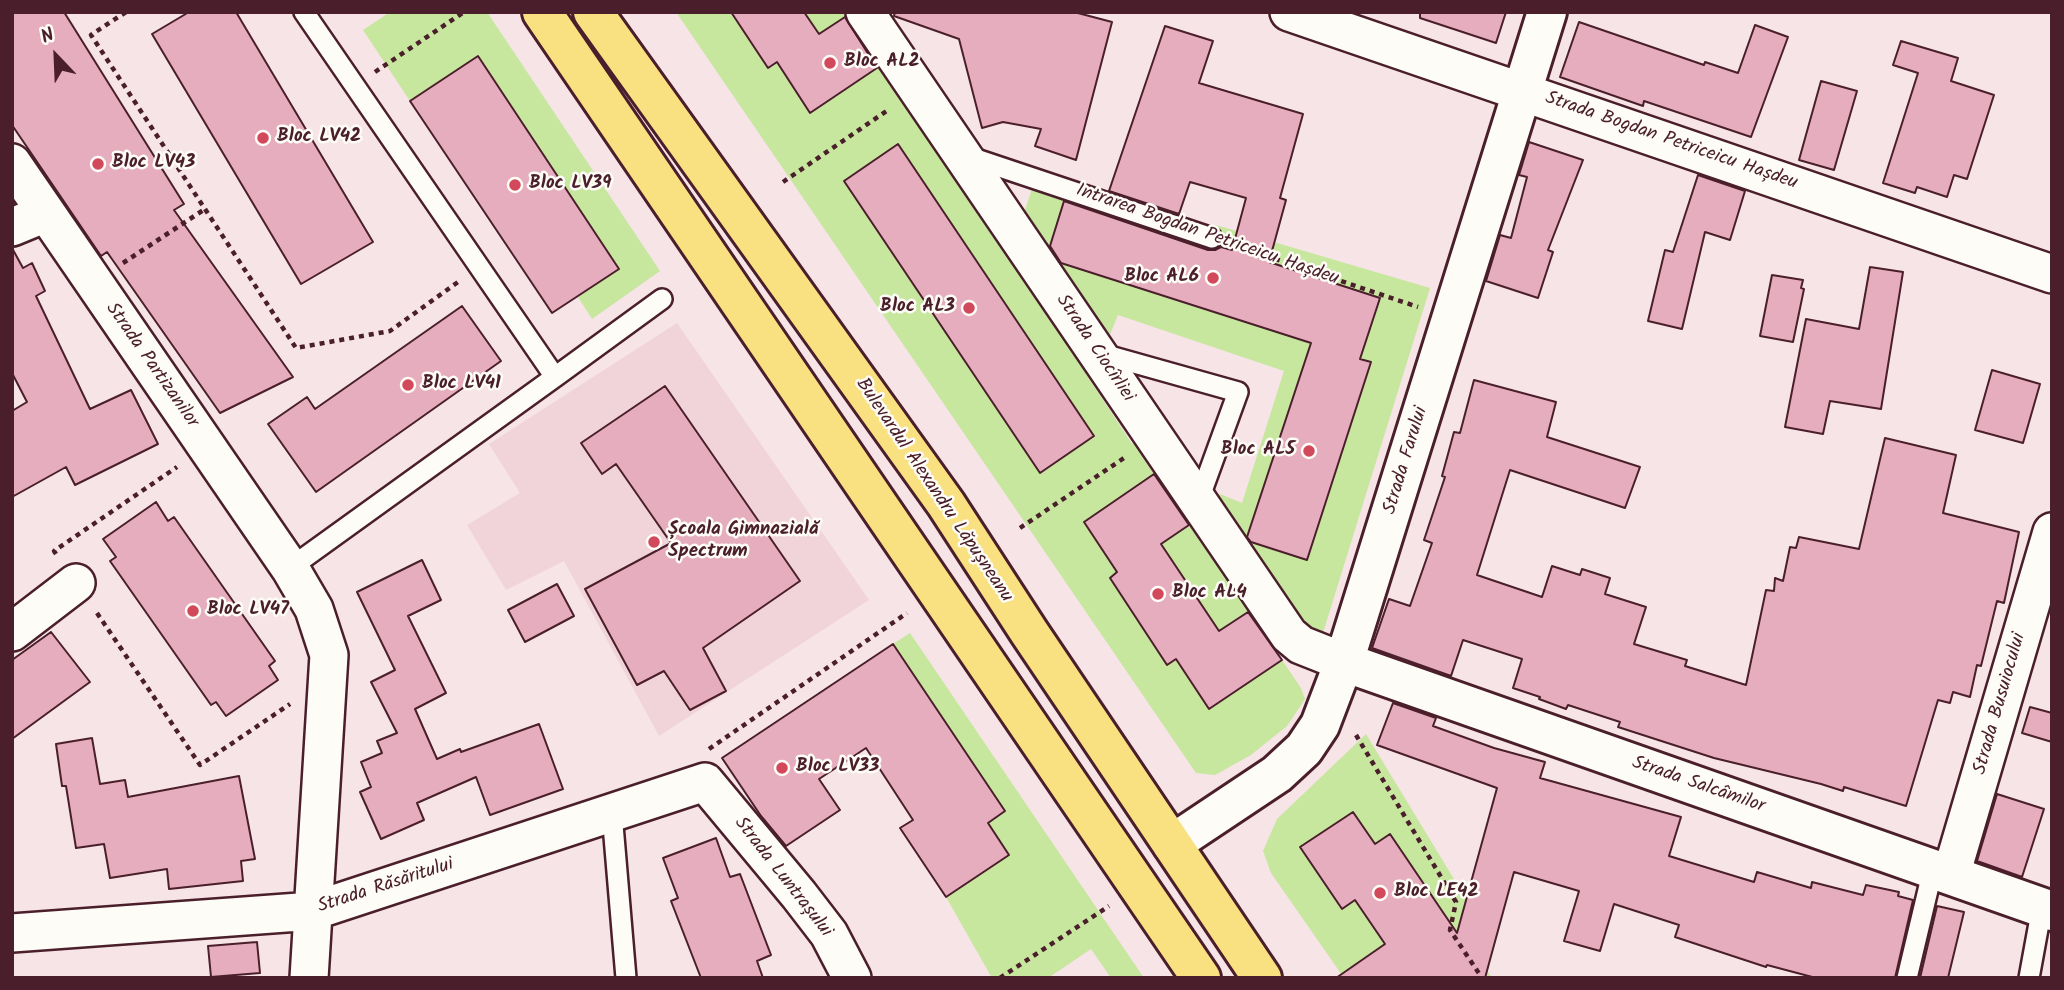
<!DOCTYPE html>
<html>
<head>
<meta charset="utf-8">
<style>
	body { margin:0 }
	#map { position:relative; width:2064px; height:990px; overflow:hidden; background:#f6e4e6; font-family:Kalam,sans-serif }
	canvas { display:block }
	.frame { position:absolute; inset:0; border:14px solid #4a1f2b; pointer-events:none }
	.north { position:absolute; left:21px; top:21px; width:70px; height:70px; -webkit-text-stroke:5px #fdfcf7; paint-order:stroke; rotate:337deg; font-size:19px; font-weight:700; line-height:28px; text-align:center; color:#4a1f2b }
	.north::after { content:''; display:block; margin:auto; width:24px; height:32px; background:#4a1f2b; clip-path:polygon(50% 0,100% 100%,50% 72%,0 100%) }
</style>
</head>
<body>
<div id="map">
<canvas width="2064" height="990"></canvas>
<div class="frame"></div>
<div class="north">N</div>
</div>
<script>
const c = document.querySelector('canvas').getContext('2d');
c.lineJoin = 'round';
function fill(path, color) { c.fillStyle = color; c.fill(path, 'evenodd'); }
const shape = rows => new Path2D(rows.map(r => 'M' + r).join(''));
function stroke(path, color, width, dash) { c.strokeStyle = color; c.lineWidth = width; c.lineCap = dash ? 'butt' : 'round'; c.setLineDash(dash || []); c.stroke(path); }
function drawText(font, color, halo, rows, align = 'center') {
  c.font = font + ' Kalam,sans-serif'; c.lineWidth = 5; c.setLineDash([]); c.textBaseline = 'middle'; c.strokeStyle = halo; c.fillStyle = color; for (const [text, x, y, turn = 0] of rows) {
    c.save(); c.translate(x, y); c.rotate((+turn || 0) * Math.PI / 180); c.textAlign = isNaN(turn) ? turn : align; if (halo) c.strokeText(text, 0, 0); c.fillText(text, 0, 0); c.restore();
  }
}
const built = shape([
	[677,323,869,600,659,736,564,561,506,590,467,525,520,493,489,444]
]);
const green = shape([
	[390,12,487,12,660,271,592,319,578,297,619,269,478,56,410,101,363,30],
	[676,12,731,12,768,68,777,62,810,113,883,64,1132,444,1141,438,1255,606,1218,631,1161,544,1190,524,1157,473,1084,522,1117,572,1110,578,1167,664,1176,659,1209,709,1282,660,1301,688,1305,699,1287,726,1251,755,1215,775,1196,773],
	[804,12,848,12,850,15,819,34],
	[1033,186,1065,197,1046,258,1311,343,1246,540,1306,560,1371,363,1360,359,1380,298,1210,243,1216,225,1430,288,1322,636,1296,627,1214,506,1220,494,1242,503,1284,371,1118,315,1109,337,1103,337,1020,225],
	[910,633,1144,978,1111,978,1091,949,1048,978,992,978,946,897,1009,855,988,823,1005,811,893,644],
	[1366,734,1466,899,1458,930,1492,978,1461,978,1375,844,1300,848,1341,909,1355,900,1385,944,1344,978,1271,873,1263,851,1277,819]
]);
const building = shape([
	[12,12,64,12,184,204,174,210,293,377,220,413,107,252,101,256,12,125,12,12],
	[189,12,236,12,373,242,301,284,152,34,189,12],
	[731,12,804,12,819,34,845,17,877,68,810,113,777,62,768,68,731,12],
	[895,12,1074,12,1112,22,1076,160,1035,146,1041,129,1003,122,982,128,959,39,894,16,895,12],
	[1420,12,1506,12,1496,43,1420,18,1420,12],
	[1579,22,1704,65,1705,62,1738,73,1755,25,1788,37,1751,137,1644,101,1643,106,1560,77,1579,22],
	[1165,26,1213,41,1199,83,1303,114,1280,198,1286,200,1269,262,1380,298,1360,359,1371,362,1307,560,1251,542,1247,537,1311,343,1061,263,1050,246,1064,201,1208,250,1215,250,1221,247,1232,250,1246,198,1190,182,1179,214,1109,191,1165,26],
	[1901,41,1958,58,1951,81,1994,95,1967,179,1954,175,1947,197,1917,187,1915,193,1883,183,1918,73,1893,65,1901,41],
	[478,56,619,269,552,313,410,101,478,56],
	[1821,81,1857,91,1834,170,1799,160,1821,81],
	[1529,142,1583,160,1548,250,1553,252,1538,298,1486,281,1500,235,1511,238,1527,177,1519,175,1529,142],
	[898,144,1094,436,1040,473,844,181,898,144],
	[1698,175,1745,191,1730,240,1705,232,1682,329,1648,321,1665,250,1673,252,1698,175],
	[12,248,23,268,32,263,45,291,36,296,90,409,131,390,158,444,75,485,66,467,12,497,12,411,27,402,12,373,12,248],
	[1870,267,1903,272,1881,409,1830,401,1823,434,1785,427,1806,319,1859,329,1870,267],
	[1772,275,1803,280,1801,288,1804,289,1793,342,1760,336,1772,275],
	[462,306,501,361,316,492,268,424,307,397,315,409,462,306],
	[1992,370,2040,384,2023,443,1975,430,1992,370],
	[1474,380,1556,402,1547,437,1640,467,1625,508,1510,470,1477,575,1542,597,1552,566,1580,575,1582,569,1610,578,1605,594,1646,607,1634,644,1687,660,1685,666,1746,685,1766,590,1774,591,1775,578,1783,581,1790,547,1796,548,1799,537,1859,549,1885,438,1956,455,1943,513,2019,532,2004,603,1997,601,1981,666,1977,665,1970,697,1953,692,1950,703,1938,700,1906,806,1844,787,1843,791,1821,784,1714,758,1618,727,1620,722,1568,705,1566,709,1539,699,1540,697,1513,688,1522,659,1463,640,1451,676,1372,648,1389,599,1410,606,1432,543,1424,540,1445,477,1442,476,1454,432,1460,433,1474,380],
	[665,386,800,581,703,648,726,691,690,710,664,671,637,685,585,589,671,543,616,464,602,474,581,443,665,386],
	[1154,474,1189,525,1161,544,1219,631,1248,612,1282,660,1209,709,1176,659,1167,665,1110,578,1117,572,1084,522,1154,474],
	[156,502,168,521,174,517,275,661,269,666,278,680,226,716,216,702,211,705,110,561,116,557,103,539,156,502],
	[422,560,441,600,408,616,446,693,415,709,437,759,460,749,461,752,539,724,563,789,490,815,476,777,417,803,424,820,381,839,360,792,371,787,361,762,382,753,377,741,397,733,371,682,395,670,357,592,422,560],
	[557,584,574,616,525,642,508,610,557,584],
	[51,632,90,682,12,739,12,660,51,632],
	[893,644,1005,811,988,823,1009,855,946,897,900,828,913,820,866,748,819,779,840,810,786,846,761,816,722,758,893,644],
	[1393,703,1436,718,1433,726,1494,748,1545,762,1540,778,1681,817,1669,856,1754,882,1757,872,1811,888,1812,882,1863,895,1866,885,1899,892,1898,896,1913,900,1895,978,1816,978,1767,965,1766,967,1675,937,1679,925,1614,904,1600,951,1564,941,1579,891,1514,872,1485,978,1336,978,1385,944,1355,900,1342,909,1300,847,1353,812,1375,844,1390,834,1457,933,1497,788,1377,745,1393,703],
	[2030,707,2052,713,2052,742,2022,733,2030,707],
	[92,738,100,784,125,780,128,797,239,776,255,859,241,861,243,881,169,889,167,869,110,878,104,844,76,848,66,786,62,786,56,744,92,738],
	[1997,794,2044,809,2022,877,1977,861,1997,794],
	[716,838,730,877,740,874,771,955,757,961,763,978,701,978,671,901,678,898,663,858,716,838],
	[1937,906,1964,912,1948,978,1920,978,1937,906],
	[257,942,260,973,211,977,208,946,257,942]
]);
const path = shape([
	[126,12,91,35,296,348,390,331,458,282],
	[375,72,464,12],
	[783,182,888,110],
	[1237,246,1418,307],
	[123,263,205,209],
	[1020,528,1127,456],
	[56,554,54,551,177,467],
	[97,613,200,765,290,704],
	[1356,735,1456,902,1450,930,1482,978],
	[709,749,907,613],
	[1000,978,1109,906]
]);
const lane = shape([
	[967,156,1212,238],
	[1099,353,1238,392,1198,502],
	[555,377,662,299],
	[290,568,555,377,304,12],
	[612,813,626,978],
	[1907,978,1933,869],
	[2029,978,2042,907]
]);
const street = shape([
	[865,12,1289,635,1301,645,1344,662],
	[1289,12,2052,274],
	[12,163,290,568,314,609,329,655,309,978],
	[12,227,46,213],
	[12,632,76,583],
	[1951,875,2052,532],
	[12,933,313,911,705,782,799,895,829,934,852,978]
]);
const secondary = shape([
	[1344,662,2052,911],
	[1172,844,1277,774,1304,749,1320,725,1344,662,1547,12]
]);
const primary = shape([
	[542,12,1201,978],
	[593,12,946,504,1029,632,1262,978]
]);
const markers = [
	[830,63,7,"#d1495b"],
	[263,138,7,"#d1495b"],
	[98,164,7,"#d1495b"],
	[515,185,7,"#d1495b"],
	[1213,278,7,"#d1495b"],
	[969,308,7,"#d1495b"],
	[408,385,7,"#d1495b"],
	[1309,451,7,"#d1495b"],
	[654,542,7,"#d1495b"],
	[1158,594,7,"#d1495b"],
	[193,611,7,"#d1495b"],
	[782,768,7,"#d1495b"],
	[1380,893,7,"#d1495b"]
];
const poiNames = [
	["Bloc AL2",844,63],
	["Bloc LV42",277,138],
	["Bloc LV43",112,164],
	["Bloc LV39",529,185],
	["Bloc AL6",1199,278,"right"],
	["Bloc AL3",955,308,"right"],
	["Bloc LV41",422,385],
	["Bloc AL5",1295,451,"right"],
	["Școala Gimnazială",668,531],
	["Spectrum",668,553],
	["Bloc AL4",1172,594],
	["Bloc LV47",207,611],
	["Bloc LV33",796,768],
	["Bloc LE42",1394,893]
];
const streetNames = [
	["Strada Bogdan Petriceicu Hașdeu",1671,142,19],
	["Intrarea Bogdan Petriceicu Hașdeu",1207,236,19],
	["Strada Ciocîrliei",1094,349,56],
	["Strada Partizanilor",151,366,55],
	["Strada Farului",1407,461,-73],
	["Bulevardul Alexandru Lăpușneanu",933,491,56],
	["Strada Busuiocului",2001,704,-74],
	["Strada Salcâmilor",1698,786,19],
	["Strada Luntrașului",782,878,52],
	["Strada Răsăritului",386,887,-18]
];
fill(built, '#f1d4da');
fill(green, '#c7e69e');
fill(building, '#e6adbe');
stroke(building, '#4a1f2b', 2);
stroke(lane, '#4a1f2b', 24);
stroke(street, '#4a1f2b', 42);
stroke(secondary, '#4a1f2b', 44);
stroke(primary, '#4a1f2b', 44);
stroke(path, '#4a1f2b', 4.5, [5, 5]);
stroke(lane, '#fdfcf7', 19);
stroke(street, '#fdfcf7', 37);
stroke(secondary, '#fdfcf7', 38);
stroke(primary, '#f9e181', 38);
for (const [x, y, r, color] of markers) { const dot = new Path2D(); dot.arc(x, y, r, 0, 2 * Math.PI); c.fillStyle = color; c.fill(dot); stroke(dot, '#fdfcf7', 2.5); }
drawText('bold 19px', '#4a1f2b', '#fdfcf7', poiNames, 'left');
drawText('19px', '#4a1f2b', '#fdfcf7', streetNames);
</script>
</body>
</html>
